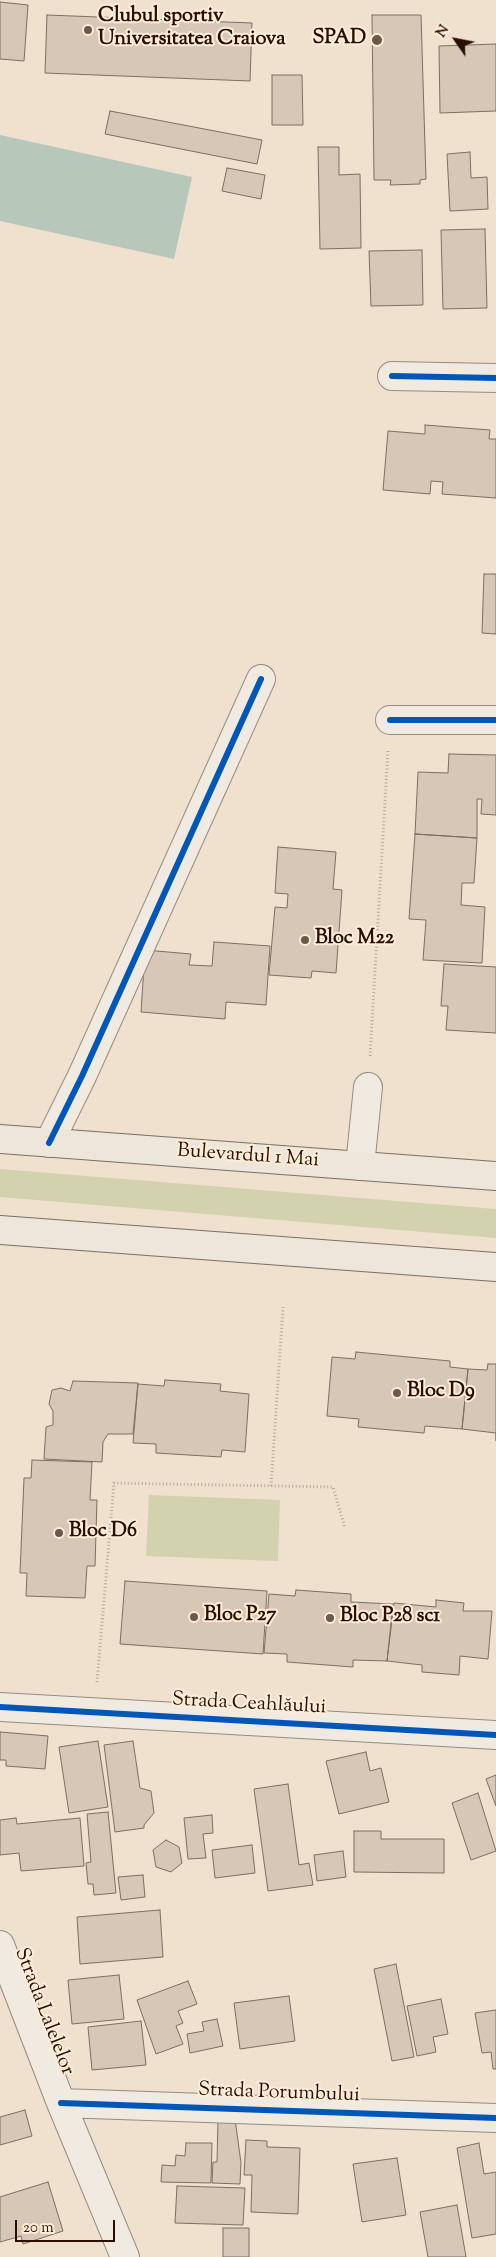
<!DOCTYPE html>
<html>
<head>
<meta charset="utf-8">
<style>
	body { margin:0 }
	#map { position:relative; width:496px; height:2257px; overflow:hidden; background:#efe1ce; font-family:"Sorts Mill Goudy",serif }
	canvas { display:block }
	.north { position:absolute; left:431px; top:15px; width:50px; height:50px; -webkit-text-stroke:4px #feedd6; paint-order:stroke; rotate:303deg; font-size:14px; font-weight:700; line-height:20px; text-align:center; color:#280f00 }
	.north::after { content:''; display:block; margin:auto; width:18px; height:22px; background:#280f00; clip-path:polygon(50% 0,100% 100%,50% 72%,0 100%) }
	.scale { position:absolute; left:15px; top:2220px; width:100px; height:22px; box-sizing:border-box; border:2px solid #280f00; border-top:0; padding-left:6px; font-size:15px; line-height:18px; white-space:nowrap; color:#280f00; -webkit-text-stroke:4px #feedd6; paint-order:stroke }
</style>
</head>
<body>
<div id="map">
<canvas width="496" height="2257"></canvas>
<div class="north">N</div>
<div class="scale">20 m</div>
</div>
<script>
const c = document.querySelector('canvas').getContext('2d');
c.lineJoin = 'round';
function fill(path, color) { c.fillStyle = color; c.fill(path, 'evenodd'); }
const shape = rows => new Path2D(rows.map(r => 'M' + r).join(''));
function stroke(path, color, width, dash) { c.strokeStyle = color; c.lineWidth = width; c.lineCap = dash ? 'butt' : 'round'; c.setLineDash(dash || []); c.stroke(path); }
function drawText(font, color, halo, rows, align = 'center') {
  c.font = font + ' "Sorts Mill Goudy",serif'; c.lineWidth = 4; c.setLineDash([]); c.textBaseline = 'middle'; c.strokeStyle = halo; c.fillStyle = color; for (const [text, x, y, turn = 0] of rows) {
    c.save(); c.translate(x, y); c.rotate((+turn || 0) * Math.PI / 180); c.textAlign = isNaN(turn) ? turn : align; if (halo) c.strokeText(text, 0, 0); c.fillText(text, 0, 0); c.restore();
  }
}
const green = shape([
	[0,1169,496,1209,496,1238,0,1197],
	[149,1495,280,1500,278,1561,146,1556]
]);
const water = shape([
	[0,135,192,177,174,259,0,221]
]);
const building = shape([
	[0,2,28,5,24,61,0,59,0,2],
	[47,15,252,23,250,81,45,73,47,15],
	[372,15,421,15,426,179,420,180,420,184,390,185,391,180,374,180,372,15],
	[496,44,496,111,440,113,439,46,496,44],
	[272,75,302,75,303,125,272,125,272,75],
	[110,111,262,140,257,164,105,134,110,111],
	[318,147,339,147,339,175,360,174,361,248,320,249,318,147],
	[470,152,471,178,487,177,488,209,450,211,447,154,470,152],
	[227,168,265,175,261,199,222,191,227,168],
	[485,229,487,308,443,309,441,230,485,229],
	[422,250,423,305,371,306,369,251,422,250],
	[425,425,490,430,489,439,496,439,496,498,442,494,443,482,431,481,430,494,383,490,388,431,425,434,425,425],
	[484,574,496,574,496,634,482,633,484,574],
	[449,754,496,755,496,815,481,814,482,799,477,799,477,838,415,834,418,772,448,773,449,754],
	[415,834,477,838,474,883,462,883,461,905,485,907,482,963,423,960,426,920,409,919,415,834],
	[278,847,336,852,333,889,342,890,336,973,312,971,311,978,269,975,275,907,287,908,288,894,275,893,278,847],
	[214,942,270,946,266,1005,226,1002,225,1019,141,1012,145,950,191,954,189,965,212,966,214,942],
	[444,964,496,967,496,1033,446,1030,448,1006,441,1006,444,964],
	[356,1352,450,1361,450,1367,468,1369,462,1429,425,1426,424,1433,358,1427,359,1419,327,1416,332,1357,355,1359,356,1352],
	[488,1364,496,1364,496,1441,496,1433,462,1429,468,1369,487,1370,488,1364],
	[165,1380,221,1384,220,1391,249,1394,245,1452,222,1450,221,1457,156,1453,156,1444,133,1443,138,1384,164,1386,165,1380],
	[73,1381,138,1383,133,1434,108,1434,103,1442,102,1462,44,1459,46,1427,53,1425,53,1411,49,1404,52,1390,61,1388,70,1391,73,1381],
	[32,1460,92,1462,90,1500,97,1500,95,1566,87,1566,85,1598,26,1596,27,1573,20,1573,24,1478,31,1478,32,1460],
	[125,1581,267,1591,263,1654,120,1644,125,1581],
	[296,1590,351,1594,351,1602,393,1604,387,1661,353,1660,353,1667,287,1662,287,1654,264,1653,269,1594,295,1596,296,1590],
	[436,1600,464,1603,463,1611,492,1611,488,1659,460,1656,459,1675,422,1672,422,1665,387,1661,394,1603,436,1607,436,1600],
	[0,1732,48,1736,45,1769,6,1766,6,1760,0,1760,0,1732],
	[98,1741,108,1807,69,1813,59,1747,98,1741],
	[133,1741,140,1788,151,1791,154,1813,144,1825,144,1828,115,1832,104,1745,133,1741],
	[366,1752,370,1771,381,1768,389,1802,339,1814,326,1761,366,1752],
	[496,1775,496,1806,486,1779,496,1775],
	[288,1784,299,1865,309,1863,313,1885,268,1891,254,1789,288,1784],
	[478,1793,496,1851,471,1860,452,1803,478,1793],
	[108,1812,116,1893,94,1895,93,1884,88,1884,86,1863,91,1862,87,1814,108,1812],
	[212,1815,213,1833,203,1834,206,1858,188,1859,184,1818,212,1815],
	[16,1818,17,1824,80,1818,84,1866,21,1871,19,1853,0,1855,0,1820,16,1818],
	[354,1831,381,1831,381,1839,444,1839,444,1873,354,1872,354,1831],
	[166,1840,179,1847,182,1863,171,1872,156,1867,153,1850,166,1840],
	[252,1845,255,1873,215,1878,212,1850,252,1845],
	[343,1851,346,1877,317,1881,314,1855,343,1851],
	[143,1875,145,1897,121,1900,118,1877,143,1875],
	[160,1910,163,1957,80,1964,77,1917,160,1910],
	[396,1964,414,2057,392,2061,374,1969,396,1964],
	[119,1975,124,2019,72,2024,68,1980,119,1975],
	[188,1981,197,2004,178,2011,183,2023,176,2026,183,2044,156,2054,137,2000,188,1981],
	[289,1996,295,2041,240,2049,234,2003,289,1996],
	[441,1999,448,2034,433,2037,436,2052,417,2056,407,2006,441,1999],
	[496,2010,496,2069,493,2069,491,2052,482,2053,475,2013,496,2010],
	[217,2019,223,2046,190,2053,187,2034,204,2031,202,2022,217,2019],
	[141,2021,146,2065,92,2070,88,2027,141,2021],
	[25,2110,32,2136,0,2145,0,2117,25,2110],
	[235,2119,241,2163,240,2184,212,2183,213,2162,217,2162,218,2120,235,2119],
	[246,2140,267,2141,267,2147,300,2148,298,2214,251,2212,252,2175,244,2175,246,2140],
	[186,2143,212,2143,211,2183,161,2182,162,2165,175,2166,176,2155,185,2156,186,2143],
	[479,2143,484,2174,496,2172,496,2234,472,2238,457,2148,479,2143],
	[397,2158,406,2215,362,2222,353,2164,397,2158],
	[48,2182,63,2231,23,2244,21,2236,0,2242,0,2197,48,2182],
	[177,2186,245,2188,243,2225,175,2223,177,2186],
	[457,2205,466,2257,428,2257,420,2212,457,2205],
	[223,2228,249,2228,249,2257,223,2257,223,2228]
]);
const path = shape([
	[370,1056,388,751],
	[271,1486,283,1307],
	[97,1682,114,1483,333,1487,345,1528]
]);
const minor = shape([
	[392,376,496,378],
	[390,720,496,720],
	[49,1143,82,1076,261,679],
	[360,1166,368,1087],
	[0,1707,496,1735],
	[0,1945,61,2103,125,2257],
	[61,2103,496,2118]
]);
const major = shape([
	[0,1139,496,1176],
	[0,1230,496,1267]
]);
const cycleway = shape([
	[392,376,496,378],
	[390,720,496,720],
	[49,1143,82,1076,261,679],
	[0,1707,496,1735],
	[61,2103,496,2118]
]);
const markers = [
	[88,30,5,"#6e5848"],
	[377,40,6,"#6e5848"],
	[305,940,5,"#6e5848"],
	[397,1393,5,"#6e5848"],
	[59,1533,5,"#6e5848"],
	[194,1617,5,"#6e5848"],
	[330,1618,5,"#6e5848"]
];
const poiNames = [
	["Clubul sportiv",98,18],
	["Universitatea Craiova",98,41],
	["SPAD",366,40,"right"],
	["Bloc M22",315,940],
	["Bloc D9",407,1393],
	["Bloc D6",69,1533],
	["Bloc P27",204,1617],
	["Bloc P28 sc1",340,1618]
];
const streetNames = [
	["Bulevardul 1 Mai",248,1157,4],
	["Strada Ceahlăului",249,1705,3],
	["Strada Lalelelor",43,2012,69],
	["Strada Porumbului",279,2094,2]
];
fill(green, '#d2d2af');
fill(water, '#b7c8bb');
fill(building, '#d7c7b6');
stroke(building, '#7a6f64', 1);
stroke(minor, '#968c7f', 30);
stroke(major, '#7a6f64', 30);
stroke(path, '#b3aa9f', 3, [1, 2.5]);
stroke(minor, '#f1eae0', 28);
stroke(major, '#eee6db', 28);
stroke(cycleway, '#0057b8', 6);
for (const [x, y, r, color] of markers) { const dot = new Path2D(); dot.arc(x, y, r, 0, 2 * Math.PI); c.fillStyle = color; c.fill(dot); stroke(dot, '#feedd6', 2); }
drawText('bold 20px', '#280f00', '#feedd6', poiNames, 'left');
drawText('20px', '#280f00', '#feedd6', streetNames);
</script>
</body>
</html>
